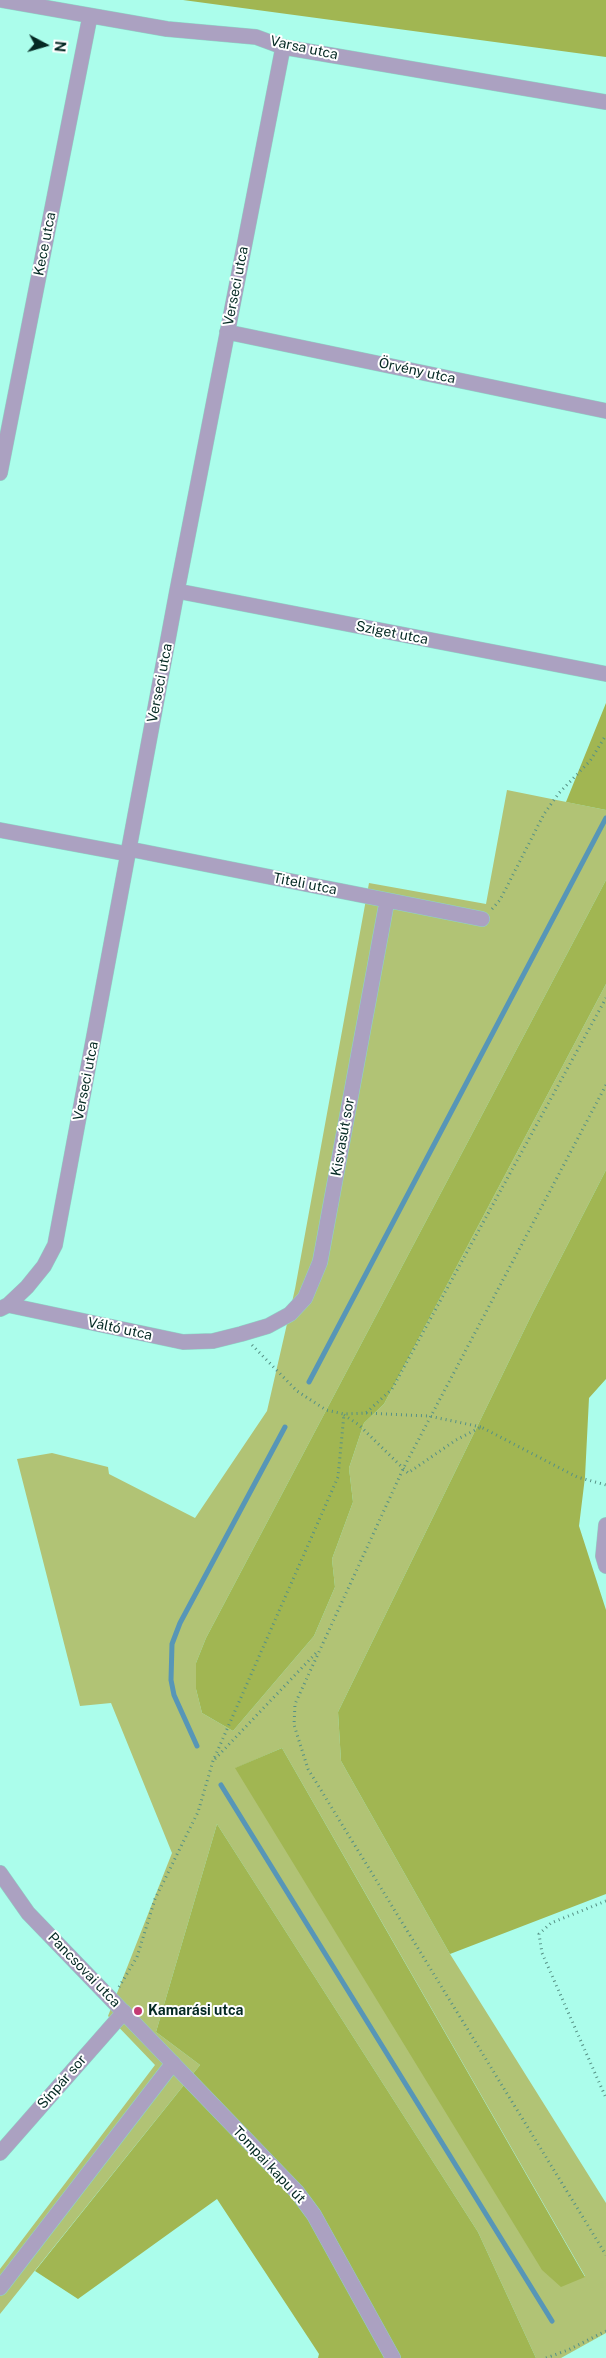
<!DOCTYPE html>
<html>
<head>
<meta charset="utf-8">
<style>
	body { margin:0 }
	#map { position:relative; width:606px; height:2358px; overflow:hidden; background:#abfdeb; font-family:"Public Sans",sans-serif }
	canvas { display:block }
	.north { position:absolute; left:20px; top:20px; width:50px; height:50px; -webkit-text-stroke:4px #fff; paint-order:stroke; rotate:96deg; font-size:14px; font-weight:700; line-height:20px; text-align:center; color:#042923 }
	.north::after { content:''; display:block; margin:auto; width:18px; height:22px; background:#042923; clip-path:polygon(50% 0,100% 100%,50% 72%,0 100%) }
</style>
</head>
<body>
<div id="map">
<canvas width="606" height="2358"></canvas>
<div class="north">N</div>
</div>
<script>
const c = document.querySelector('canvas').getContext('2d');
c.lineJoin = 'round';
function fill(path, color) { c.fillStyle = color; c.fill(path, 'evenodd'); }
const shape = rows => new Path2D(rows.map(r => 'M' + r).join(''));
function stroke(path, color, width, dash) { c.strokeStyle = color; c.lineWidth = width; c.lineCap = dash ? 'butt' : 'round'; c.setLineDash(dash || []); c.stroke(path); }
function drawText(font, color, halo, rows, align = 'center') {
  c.font = font + ' "Public Sans",sans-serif'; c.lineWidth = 4; c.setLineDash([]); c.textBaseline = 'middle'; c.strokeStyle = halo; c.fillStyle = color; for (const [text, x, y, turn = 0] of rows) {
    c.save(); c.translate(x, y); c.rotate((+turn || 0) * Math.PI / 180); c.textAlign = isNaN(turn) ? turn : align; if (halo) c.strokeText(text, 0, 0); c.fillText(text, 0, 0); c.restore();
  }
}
const green = shape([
	[507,790,606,810,606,880,206,1638,196,1663,196,1689,202,1713,233,1731,314,1636,335,1587,332,1559,353,1502,349,1468,364,1423,384,1404,606,984,606,1170,533,1312,338,1712,341,1761,450,1954,606,2203,606,2333,561,2358,536,2358,478,2232,217,1824,156,2032,200,2065,0,2314,0,2269,155,2065,108,2016,172,1853,111,1703,80,1706,17,1459,52,1453,108,1467,109,1474,195,1518,267,1411,295,1289,369,883,486,904],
	[282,1748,585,2276,585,2277,236,1768]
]);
const forest = shape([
	[183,0,606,0,606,57],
	[606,703,606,810,566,802],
	[606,880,606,984,384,1404,364,1423,349,1468,353,1502,332,1559,335,1587,314,1636,233,1731,202,1713,196,1689,196,1663,206,1638],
	[606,1170,606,1379,589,1398,585,1477,579,1526,606,1610,606,1894,450,1954,341,1761,338,1712,533,1312],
	[282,1748,585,2277,561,2287,542,2270,235,1768],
	[217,1824,478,2232,536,2358,318,2358,319,2354,217,2199,78,2299,35,2271,200,2065,156,2032]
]);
const stream = shape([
	[309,1382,606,818],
	[197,1746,174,1695,171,1680,172,1644,180,1623,285,1427],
	[221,1785,552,2321]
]);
const path = shape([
	[492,909,500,900,544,814,559,793,590,761,606,735],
	[606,1085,404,1467,295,1704,294,1725,308,1769,606,2255],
	[252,1345,297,1391,326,1410,344,1414,366,1413,392,1389,606,998],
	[366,1413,429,1416,481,1427],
	[344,1415,359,1425,408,1473,456,1440,481,1427,577,1477,606,1485],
	[215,1759,316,1653],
	[606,1901,551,1923,539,1934,542,1953,606,2098],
	[119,1987,137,1957,155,1899,198,1812,213,1761,338,1477,344,1414],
	[546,2358,568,2350,606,2331]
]);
const minor = shape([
	[2,0,167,29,256,37,283,47,606,102],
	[227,332,606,411],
	[0,473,90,16],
	[177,591,606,674],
	[0,830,128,854],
	[129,849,482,919],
	[8,1305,183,1342,213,1341,241,1334,268,1326,290,1314,305,1298,320,1262,387,901],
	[0,1309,8,1305,27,1287,44,1266,55,1245,177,591,283,47],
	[606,1525,603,1556,606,1566],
	[0,2153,124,2012],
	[0,2288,173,2063]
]);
const tertiary = shape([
	[0,1873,28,1913,297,2192,314,2215,393,2358]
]);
const markers = [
	[138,2011,5,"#c43a73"]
];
const streetNames = [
	["Varsa utca",304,48,12],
	["Kece utca",45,244,-79],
	["Verseci utca",236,286,-79],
	["Örvény utca",417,371,12],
	["Sziget utca",392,633,11],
	["Verseci utca",160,683,-79],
	["Titeli utca",305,884,11],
	["Verseci utca",86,1081,-79],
	["Kisvasút sor",343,1137,-80],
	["Váltó utca",120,1329,12],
	["Pancsovai utca",84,1970,46],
	["Sínpár sor",62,2082,-49],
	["Tompai kapu út",269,2165,47]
];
const poiNames = [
	["Kamarási utca",148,2011]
];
fill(green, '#b1c375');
fill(forest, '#a1b652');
stroke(stream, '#5796b7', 5);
stroke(minor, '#8dd7c7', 16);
stroke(tertiary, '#8dd7c7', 16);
stroke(path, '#569185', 3, [1, 4]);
stroke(minor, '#aba1c1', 15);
stroke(tertiary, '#aba1c1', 15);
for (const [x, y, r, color] of markers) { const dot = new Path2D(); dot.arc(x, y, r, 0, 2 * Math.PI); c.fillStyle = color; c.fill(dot); stroke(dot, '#fff', 2); }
drawText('14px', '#042923', '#fff', streetNames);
drawText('bold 14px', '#042923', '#fff', poiNames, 'left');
</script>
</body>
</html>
